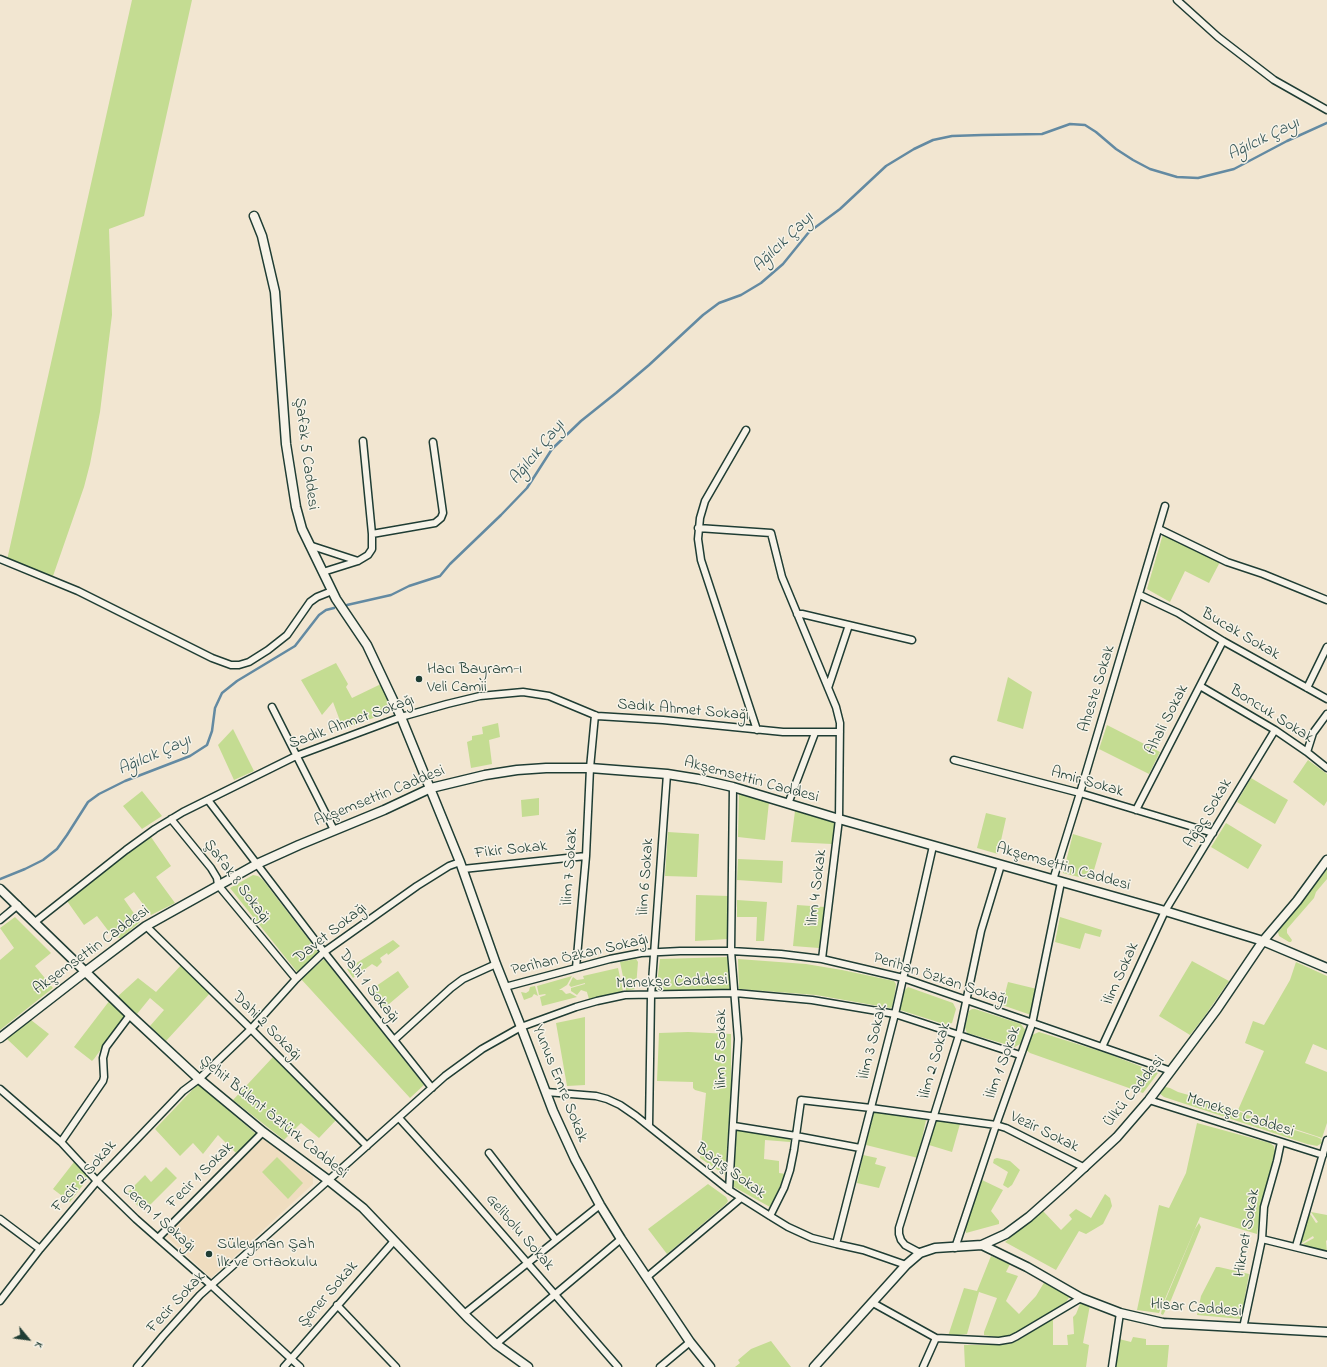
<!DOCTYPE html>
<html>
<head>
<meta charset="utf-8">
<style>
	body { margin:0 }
	#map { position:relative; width:1327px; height:1367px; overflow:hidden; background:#f2e6d1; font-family:"Indie Flower",sans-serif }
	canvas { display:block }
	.north { position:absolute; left:8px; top:1319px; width:40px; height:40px; -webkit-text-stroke:3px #f7f3e8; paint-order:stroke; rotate:119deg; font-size:11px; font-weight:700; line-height:16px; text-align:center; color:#1f3d34 }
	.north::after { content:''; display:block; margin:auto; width:14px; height:18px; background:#1f3d34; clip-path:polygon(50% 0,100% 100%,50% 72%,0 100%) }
</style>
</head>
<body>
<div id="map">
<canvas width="1327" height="1367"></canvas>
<div class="north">K</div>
</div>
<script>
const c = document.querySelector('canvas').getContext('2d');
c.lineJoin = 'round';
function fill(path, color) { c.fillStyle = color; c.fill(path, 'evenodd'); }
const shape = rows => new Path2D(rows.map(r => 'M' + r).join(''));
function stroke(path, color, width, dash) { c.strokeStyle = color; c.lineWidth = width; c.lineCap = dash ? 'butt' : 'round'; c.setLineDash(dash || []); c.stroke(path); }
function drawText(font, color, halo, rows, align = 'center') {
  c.font = font + ' "Indie Flower",sans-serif'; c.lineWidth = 3; c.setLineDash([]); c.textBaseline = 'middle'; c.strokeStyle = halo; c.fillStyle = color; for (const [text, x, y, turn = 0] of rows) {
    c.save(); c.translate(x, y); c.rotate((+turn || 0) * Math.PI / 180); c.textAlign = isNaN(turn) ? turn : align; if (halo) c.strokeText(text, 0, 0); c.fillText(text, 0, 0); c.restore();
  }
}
const built = shape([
	[263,1138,313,1177,313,1184,211,1278,165,1235]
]);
const green = shape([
	[132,0,192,0,144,216,109,229,112,315,100,412,90,464,84,487,53,576,7,560],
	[1163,534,1220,562,1209,583,1185,571,1170,602,1147,589],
	[336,663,348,684,346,687,352,698,381,684,390,705,387,713,343,729,333,702,322,715,301,680],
	[1008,677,1032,692,1023,729,997,721],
	[498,723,500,737,489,740,492,764,471,768,467,742,472,740,472,736,483,734,482,727],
	[1107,725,1160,752,1149,774,1099,749],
	[233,729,254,771,234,780,218,745],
	[1308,760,1327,774,1327,801,1324,806,1293,782],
	[1251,778,1288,800,1275,824,1237,802],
	[142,791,162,816,142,829,123,806],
	[739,794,769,802,765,840,738,837],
	[539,798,539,815,522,817,521,800],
	[795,811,836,823,832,844,791,842],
	[986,813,1006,818,998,854,977,848],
	[1226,823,1262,845,1248,869,1211,847],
	[668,832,699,834,697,877,665,876],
	[1073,834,1102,843,1091,880,1063,873],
	[151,837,171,866,156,877,175,903,151,915,134,892,124,899,140,922,121,938,113,937,97,916,84,925,67,901,112,865],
	[738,859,783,861,782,883,737,880],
	[1327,865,1327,879,1316,892,1314,898,1287,929,1287,933,1292,940,1291,942,1289,942,1279,936,1278,932],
	[253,875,258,876,263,880,319,953,297,972,230,888],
	[696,895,729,896,728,939,695,941],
	[737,900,767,902,764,941,756,941,757,917,737,917],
	[797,905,825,907,819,948,793,946],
	[15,917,51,953,35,966,53,988,0,1030,0,960,14,948,0,928],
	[1060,917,1102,930,1100,937,1085,933,1080,949,1055,942],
	[393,940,400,946,388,955,387,953,380,958,382,962,377,967,372,964,353,978,347,969],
	[729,957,731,989,656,991,660,959],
	[324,959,424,1085,410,1098,301,979],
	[636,959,638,962,636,987,635,989,626,991,620,962],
	[738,959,806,964,842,970,894,981,896,984,895,993,892,1007,890,1008,816,995,739,989],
	[1192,961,1229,981,1204,1017,1190,1035,1159,1016],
	[184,962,212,991,166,1041,150,1026,164,1010,150,998,137,1014,117,997,138,978,156,992],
	[1296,962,1327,976,1327,1050,1313,1044,1305,1063,1327,1072,1327,1123,1322,1138,1238,1110,1264,1051,1245,1043,1253,1021,1264,1025,1290,980],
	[618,968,623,991,589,999,586,989,587,992,581,990,577,995,571,991,571,988,585,984,585,983,571,987,569,985,573,977,577,980,584,979,583,976],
	[398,971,409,987,382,1010,369,991],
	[572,976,567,985,559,990,562,990,566,994,570,993,577,997,542,1006,540,997,546,995,545,994,539,995,537,986],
	[1008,982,1037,989,1031,1015,1002,1005],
	[535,986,538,996,534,994,532,997,524,1000,521,992,526,993,529,991,530,987],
	[908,987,953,1003,956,1009,952,1023,947,1025,900,1010,900,1008,904,991],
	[110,1000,125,1016,94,1059,92,1061,74,1047],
	[972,1009,975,1009,1021,1024,1026,1031,1023,1039,1020,1044,1015,1047,967,1033,965,1028,969,1011],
	[585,1017,585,1085,567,1086,556,1023],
	[31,1020,49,1034,27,1058,7,1039],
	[688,1032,731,1034,731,1091,725,1175,700,1158,706,1093,695,1090,693,1088,693,1082,657,1081,659,1033],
	[1039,1032,1106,1053,1158,1073,1143,1093,1030,1053,1026,1050,1030,1039,1032,1035],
	[273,1057,337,1119,319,1138,301,1123,284,1140,233,1100],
	[198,1084,256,1134,236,1153,218,1135,203,1154,193,1143,180,1156,155,1129],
	[1165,1087,1170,1088,1178,1092,1206,1100,1209,1102,1220,1104,1253,1117,1317,1137,1321,1139,1322,1143,1317,1146,1307,1144,1164,1097,1159,1093,1163,1088],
	[874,1112,926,1120,918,1158,866,1145],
	[936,1120,960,1124,952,1152,929,1145],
	[1197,1123,1270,1143,1274,1146,1275,1152,1262,1201,1257,1234,1200,1217,1159,1313,1137,1310,1159,1205,1169,1208,1186,1173],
	[737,1129,792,1136,790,1142,765,1140,764,1159,779,1161,779,1173,786,1174,770,1207,734,1187,733,1184],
	[863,1155,877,1158,875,1164,886,1167,879,1188,857,1183],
	[277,1157,303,1183,288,1199,262,1172],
	[997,1158,1010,1161,1020,1170,1012,1185,1008,1188,1003,1185,1008,1172,993,1163,994,1159],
	[74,1162,89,1177,70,1202,53,1189],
	[166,1167,177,1178,150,1205,146,1202,140,1208,126,1194,145,1175,151,1182],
	[982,1180,1003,1190,991,1211,999,1221,999,1224,966,1233,965,1228],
	[708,1184,726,1197,728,1201,726,1204,667,1254,648,1229],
	[1105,1194,1110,1198,1112,1206,1103,1224,1086,1234,1079,1231,1056,1270,1005,1242,1043,1211,1061,1230,1072,1219,1069,1215,1076,1209,1091,1218],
	[1309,1212,1316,1223,1318,1222,1311,1212,1327,1215,1327,1240,1326,1241,1327,1252,1311,1248,1303,1244,1314,1238,1313,1236,1302,1243,1301,1239],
	[1199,1223,1201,1227,1171,1300,1163,1315,1161,1314,1162,1308,1195,1229],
	[991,1256,1010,1264,1006,1272,1018,1276,1006,1301,1019,1314,1036,1296,1045,1281,1070,1296,1066,1302,1015,1333,1007,1337,1001,1338,984,1335,984,1332,997,1298,979,1292,967,1334,948,1336,964,1288,977,1291],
	[1216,1267,1219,1267,1249,1274,1241,1319,1197,1315,1201,1296],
	[1083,1303,1090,1305,1083,1343,1089,1345,1086,1367,965,1367,964,1345,996,1345,1010,1344,1017,1341,1053,1318,1053,1345,1068,1345,1067,1335,1074,1334,1073,1317,1076,1314,1080,1304],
	[1133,1337,1146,1339,1146,1345,1169,1345,1167,1367,1115,1367,1119,1339,1131,1342],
	[771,1341,791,1367,735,1367,740,1363,738,1360,751,1349]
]);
const stream = shape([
	[347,605,391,595,409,586,440,576,450,564,501,515,527,488,552,449,581,421,616,393,649,365,703,315,719,303,741,295,761,283,783,264,809,232,840,209,886,166,914,149,933,140,952,136,982,135,1042,134,1070,124,1085,125,1096,132,1116,149,1133,160,1150,169,1177,177,1198,178,1234,169,1287,141,1327,123],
	[0,879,25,869,43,860,57,849,67,835,88,802,99,794,125,781,190,756,207,745,212,731,215,708,222,693,237,681,295,646,319,615,326,610,334,608]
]);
const minor = shape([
	[1177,0,1218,37,1274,80,1327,110],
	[746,430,705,501,700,518,698,539,701,560,757,730],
	[698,528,771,533,782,577,836,707,840,723,839,819,822,959],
	[1159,529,1227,562,1263,574,1327,600],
	[372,534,435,523,441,518,443,513,433,442],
	[309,545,358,561],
	[0,559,78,591,212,658,231,665,239,665,249,662,268,650,287,635,310,602,317,597,332,591],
	[323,572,358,561,368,555,372,549,372,534,363,441],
	[1140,595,1178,613,1223,641,1327,699],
	[797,614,802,614,912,640],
	[1200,686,1275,730,1307,752,1327,768],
	[828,688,849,625],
	[1307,688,1327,647],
	[272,707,334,830],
	[1307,752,1313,733,1327,714],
	[954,760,1080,793,1213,833],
	[208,800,324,952,432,1088],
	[788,804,815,733],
	[1136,810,1223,641],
	[171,819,211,868,217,878,218,885,296,979],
	[463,869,586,856],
	[1053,880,1080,793,1165,506],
	[0,920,18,905],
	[35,922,126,850,155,829,183,812,296,756,401,717,447,704,480,696,523,692,549,696,597,716,663,720,783,732,840,732],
	[146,926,251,1029,367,1146],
	[576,968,586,856,590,768,595,715],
	[505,987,610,959,641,953,680,951,731,951,781,954,822,959,903,978,1171,1071],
	[394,1040,451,988,463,979,496,964],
	[1102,1047,1165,911,1275,730],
	[0,1089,61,1142,97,1181,136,1219,211,1285,300,1367],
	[546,1092,596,1096,607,1099,620,1105,636,1116,729,1190,770,1216,788,1227,812,1238,836,1244,863,1250,906,1265],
	[1149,1100,1323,1155],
	[399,1118,456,1181,618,1367],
	[649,1126,651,996,667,774],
	[734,1126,796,1136,860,1148],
	[61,1142,103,1081,104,1077,103,1058,106,1047,130,1015],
	[489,1153,556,1240],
	[729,1190,738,1039,731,951,733,787],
	[770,1216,784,1188,790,1170,794,1150,801,1100,871,1108,996,1125,1006,1128,1085,1168],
	[0,1219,40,1249],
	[158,1238,263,1132],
	[1262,1239,1327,1255],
	[836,1244,895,1014,933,846],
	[1296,1246,1327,1140],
	[955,1248,996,1125,1032,1024,1061,882],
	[920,1253,905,1245,901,1240,899,1234,899,1228,959,1035,981,931,1001,865],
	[647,1277,741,1198],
	[0,1301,40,1249,97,1181,183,1091,199,1079,251,1029,296,979,324,952,417,886,449,866,460,862],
	[873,1303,936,1338,999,1341,1011,1339,1017,1336,1081,1298],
	[337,1305,396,1367],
	[464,1314,600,1205],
	[1243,1328,1262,1239,1264,1207,1277,1161,1281,1142],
	[496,1344,621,1239],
	[137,1367,163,1336,200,1295,445,1076,482,1049,521,1027,576,1007,597,1001,625,995,735,993,812,1000,895,1014,1020,1055],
	[284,1367,394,1241],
	[660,1367,690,1342],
	[923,1367,936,1338],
	[1112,1367,1120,1313]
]);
const tertiary = shape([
	[254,216,262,236,275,292,286,444,296,507,302,529,336,599,367,645,401,717,460,862,496,964,521,1027,553,1111,575,1159,600,1205,621,1239,690,1342,710,1367],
	[0,889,130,1015,199,1079,263,1132,328,1180,363,1208,468,1318,496,1344,528,1367],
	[0,1038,85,972,146,926,257,864,299,845,384,810,431,788,485,775,517,770,546,768,590,768,667,774,698,779,733,787,839,819,1165,911,1263,941,1327,968],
	[982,1245,1027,1267,1081,1298,1120,1313,1150,1320,1163,1323,1327,1332],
	[814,1367,906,1265,920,1253,935,1248,982,1245,1006,1234,1029,1217,1065,1185,1117,1137,1149,1100,1217,1009,1263,941,1297,901,1327,860]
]);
const markers = [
	[419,679,4,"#1f3d34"],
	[209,1254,4,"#1f3d34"]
];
const streetNames = [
	["Şafak 5 Caddesi",305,454,83],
	["Bucak Sokak",1240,635,30],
	["Aheste Sokak",1098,689,-73],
	["Sadık Ahmet Sokağı",683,711,5],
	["Boncuk Sokak",1271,715,32],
	["Ahali Sokak",1168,720,-63],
	["Sadık Ahmet Sokağı",352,723,-20],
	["Akşemsettin Caddesi",751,781,15],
	["Amir Sokak",1087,783,16],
	["Akşemsettin Caddesi",380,797,-22],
	["Ağaç Sokak",1209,814,-59],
	["Fikir Sokak",511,851,-6],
	["İlim 7 Sokak",571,867,-86],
	["Akşemsettin Caddesi",1063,868,16],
	["İlim 6 Sokak",647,877,-86],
	["Şafak 8 Sokağı",236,882,53],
	["İlim 4 Sokak",818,888,-83],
	["Davet Sokağı",331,934,-38],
	["Akşemsettin Caddesi",92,951,-36],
	["Perihan Özkan Sokağı",580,956,-13],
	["İlim Sokak",1122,974,-66],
	["Perihan Özkan Sokağı",940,980,18],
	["Menekşe Caddesi",672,983,-2],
	["Dahi 1 Sokağı",368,987,52],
	["Dahi 2 Sokağı",266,1027,45],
	["İlim 3 Sokak",874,1042,-76],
	["İlim 5 Sokak",722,1049,-90],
	["İlim 2 Sokak",936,1061,-74],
	["İlim 1 Sokak",1004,1063,-70],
	["Yunus Emre Sokak",559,1084,68],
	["Ülkü Caddesi",1135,1092,-51],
	["Menekşe Caddesi",1240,1116,18],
	["Şehit Bülent Öztürk Caddesi",273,1118,39],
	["Vezir Sokak",1044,1133,26],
	["Bağış Sokak",730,1172,36],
	["Fecir 1 Sokak",201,1176,-45],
	["Fecir 2 Sokak",85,1177,-49],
	["Ceren 1 Sokağı",158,1219,42],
	["Gelibolu Sokak",519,1233,49],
	["Hikmet Sokak",1248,1233,-80],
	["Şener Sokak",329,1295,-49],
	["Fecir Sokak",177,1303,-47],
	["Hisar Caddesi",1196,1309,5]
];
const poiNames = [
	["Hacı Bayram-ı",427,670],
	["Veli Camii",427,688],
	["Süleyman Şah",217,1245],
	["İlk ve Ortaokulu",217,1263]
];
const waterNames = [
	["Ağılcık Çayı",1264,140,-26],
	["Ağılcık Çayı",784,243,-44],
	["Ağılcık Çayı",538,453,-51],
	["Ağılcık Çayı",155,756,-24]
];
fill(built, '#efddc0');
fill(green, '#c4dc92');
stroke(stream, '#638aa2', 2.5);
stroke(minor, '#1f3d34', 9);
stroke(tertiary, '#1f3d34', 11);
stroke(minor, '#f7f3e8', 6);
stroke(tertiary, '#f7f3e8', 8);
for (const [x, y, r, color] of markers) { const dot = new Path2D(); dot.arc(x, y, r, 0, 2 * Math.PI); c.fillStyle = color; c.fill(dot); stroke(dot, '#f7f3e8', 1.5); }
drawText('16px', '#1f3d34', '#f7f3e8', streetNames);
drawText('16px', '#1f3d34', '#f7f3e8', poiNames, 'left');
drawText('italic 17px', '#365759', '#f7f3e8', waterNames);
</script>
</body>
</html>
